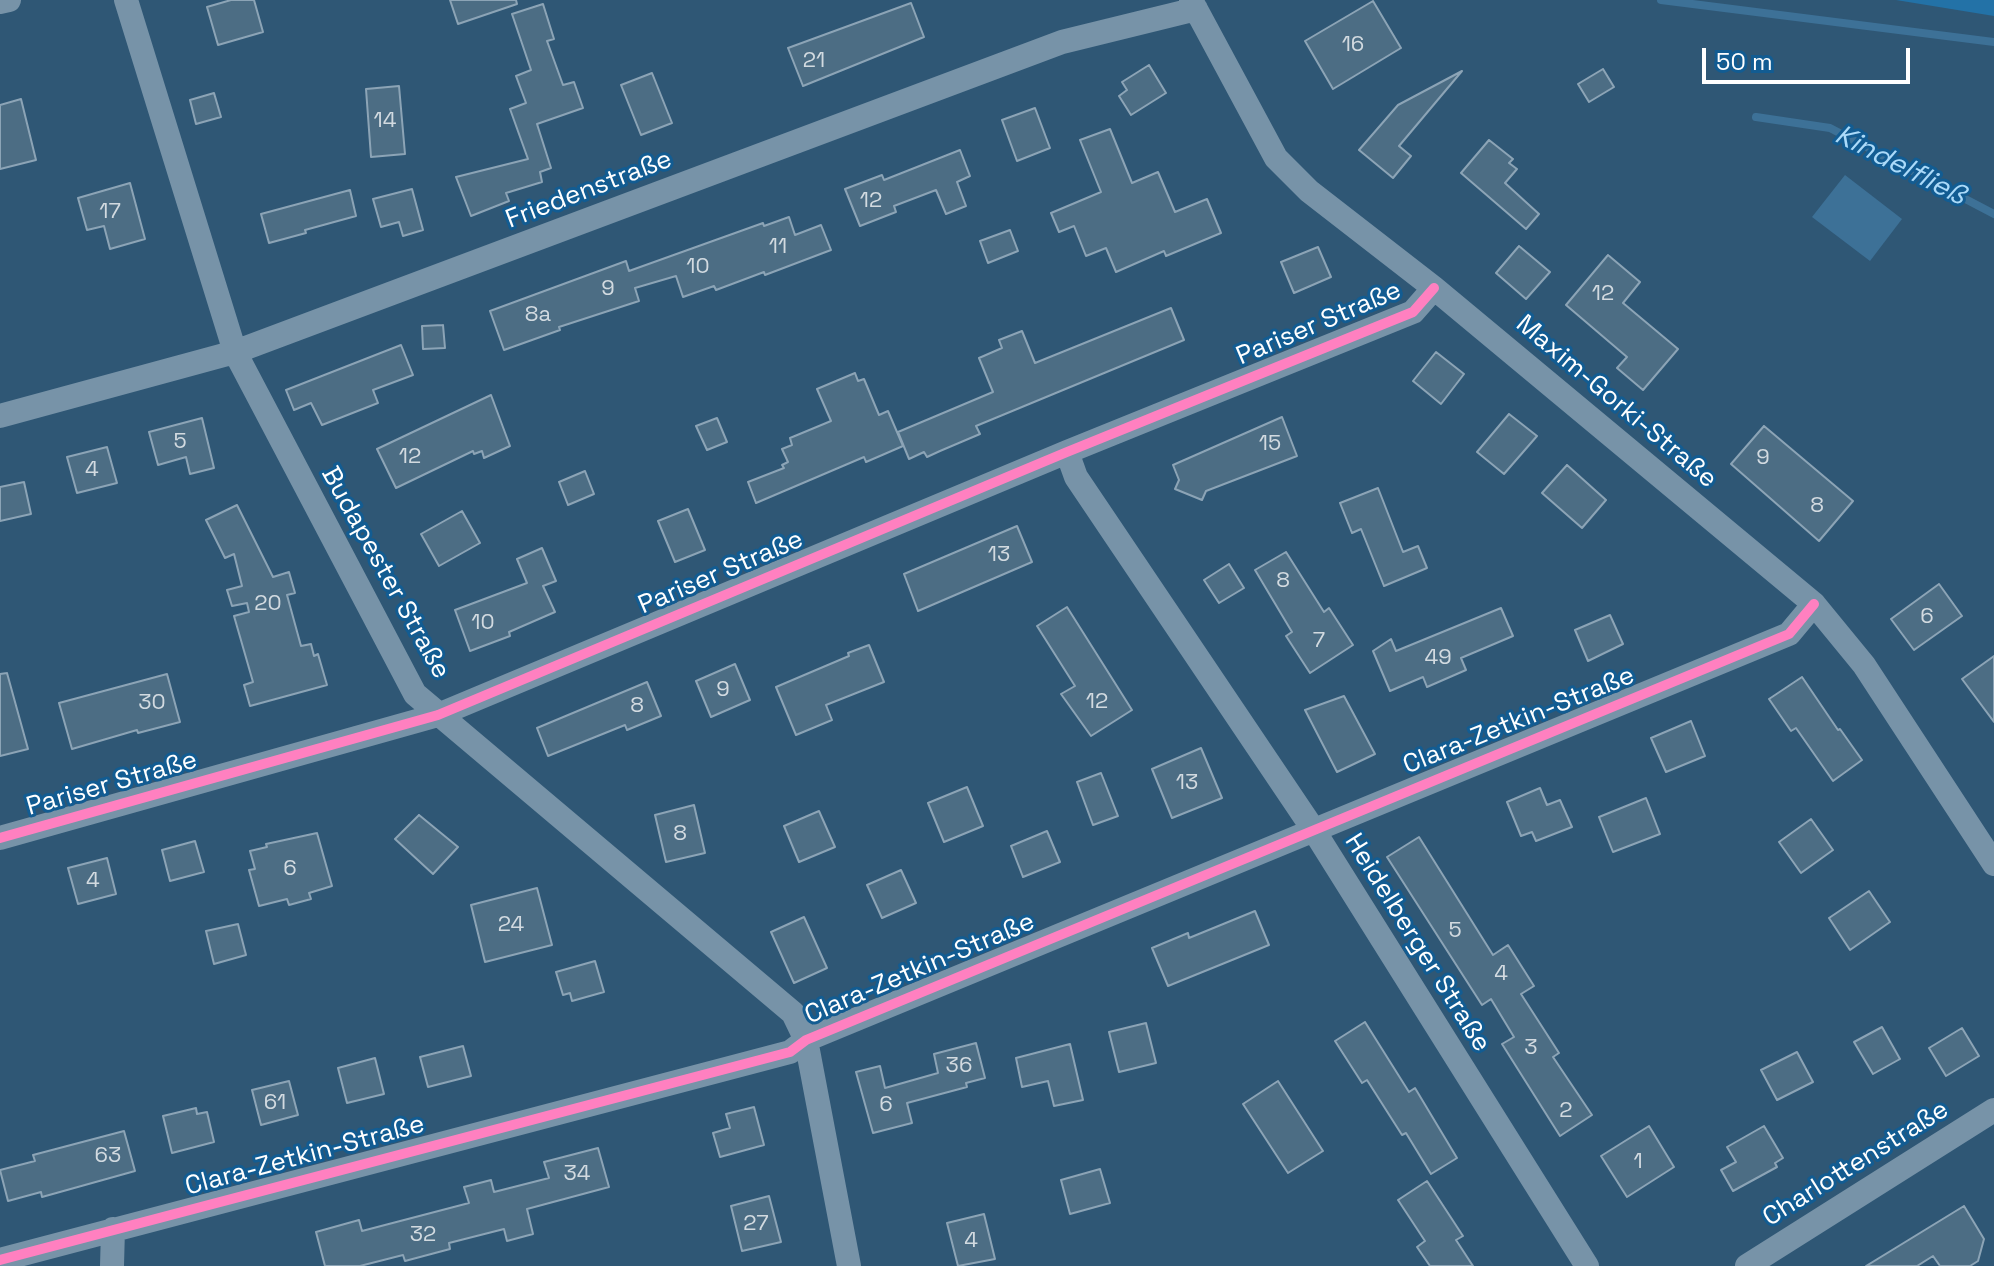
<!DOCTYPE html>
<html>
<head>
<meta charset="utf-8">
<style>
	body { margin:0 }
	#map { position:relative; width:1994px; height:1266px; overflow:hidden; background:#2f5775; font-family:"Space Grotesk",sans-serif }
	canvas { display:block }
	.scale { position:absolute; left:1702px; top:48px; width:208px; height:36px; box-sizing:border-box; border:4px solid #fff; border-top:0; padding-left:10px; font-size:24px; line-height:28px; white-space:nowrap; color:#fff; -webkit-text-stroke:6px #125c92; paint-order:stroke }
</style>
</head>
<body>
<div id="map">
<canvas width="1994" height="1266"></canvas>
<div class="scale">50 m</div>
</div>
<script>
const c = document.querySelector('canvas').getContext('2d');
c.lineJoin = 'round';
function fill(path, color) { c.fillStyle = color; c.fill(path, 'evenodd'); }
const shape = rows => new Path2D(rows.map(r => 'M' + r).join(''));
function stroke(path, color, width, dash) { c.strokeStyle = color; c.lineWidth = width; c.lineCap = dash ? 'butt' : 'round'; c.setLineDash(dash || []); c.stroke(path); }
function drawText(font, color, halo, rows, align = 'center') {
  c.font = font + ' "Space Grotesk",sans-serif'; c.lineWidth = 6; c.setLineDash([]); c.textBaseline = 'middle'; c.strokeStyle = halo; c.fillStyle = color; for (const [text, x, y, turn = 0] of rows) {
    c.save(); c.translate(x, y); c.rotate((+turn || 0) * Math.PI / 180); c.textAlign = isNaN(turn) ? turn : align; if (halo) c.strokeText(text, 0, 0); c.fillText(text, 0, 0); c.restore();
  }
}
const green = shape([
	[1896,0,1994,0,1994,16]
]);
const water = shape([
	[1845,175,1902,219,1870,261,1812,217]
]);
const stream = shape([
	[1661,0,1994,42],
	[1756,117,1830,128,1994,214]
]);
const building = shape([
	[231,0,254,0,263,32,218,45,207,7,231,0],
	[450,0,516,0,517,4,458,24,450,0],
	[1373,1,1401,48,1333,89,1305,41,1373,1],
	[911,3,924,37,803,86,788,48,911,3],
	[543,4,554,39,547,41,563,85,574,82,583,108,537,124,551,168,540,172,542,182,506,193,509,201,471,216,456,177,528,159,510,109,526,103,516,76,531,70,512,14,543,4],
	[1149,65,1166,93,1131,115,1119,96,1127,90,1122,82,1149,65],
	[1603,69,1614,87,1589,102,1578,84,1603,69],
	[1462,71,1399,146,1411,156,1393,178,1359,150,1398,105,1462,71],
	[652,73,672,123,641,135,621,85,652,73],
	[399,86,405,154,371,157,366,89,399,86],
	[214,93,221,117,196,124,190,100,214,93],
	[21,99,36,160,0,169,0,105,21,99],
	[1035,108,1050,148,1017,161,1002,120,1035,108],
	[1110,129,1132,183,1158,172,1175,212,1207,199,1221,233,1166,256,1164,251,1116,272,1106,248,1086,256,1074,226,1059,232,1051,213,1101,192,1080,140,1110,129],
	[1489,140,1513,159,1509,163,1517,169,1505,183,1539,214,1526,229,1461,173,1489,140],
	[960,150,970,176,957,182,966,206,946,214,936,190,894,206,896,212,860,226,845,189,882,175,884,180,960,150],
	[130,183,145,239,110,249,104,226,87,230,78,198,130,183],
	[412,189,423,230,403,236,399,222,381,227,373,199,412,189],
	[350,190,356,216,305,230,306,233,269,243,261,214,350,190],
	[789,217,795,235,821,225,831,250,765,275,764,272,716,290,714,286,683,297,676,276,635,288,639,301,559,327,560,330,504,350,490,311,626,261,629,271,763,223,764,226,789,217],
	[1010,230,1018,251,988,263,980,241,1010,230],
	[1519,246,1550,272,1526,299,1496,273,1519,246],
	[1318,247,1331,277,1294,293,1281,262,1318,247],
	[1608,255,1640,282,1623,303,1678,349,1643,390,1617,368,1627,357,1566,305,1608,255],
	[1171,308,1184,340,976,426,980,434,940,451,927,457,924,452,909,459,898,432,993,392,979,358,1002,348,999,340,1022,331,1035,363,1171,308],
	[443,325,445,348,423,349,422,326,443,325],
	[401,345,413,375,373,390,378,403,322,425,311,403,294,410,286,390,401,345],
	[1436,352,1464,374,1441,404,1413,381,1436,352],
	[855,373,858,381,864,379,879,415,888,411,903,446,866,462,864,457,756,503,748,482,784,468,782,465,788,462,782,449,792,445,790,438,831,421,817,389,855,373],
	[491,395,510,446,484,458,482,451,474,454,473,451,396,488,377,449,491,395],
	[1509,414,1537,436,1504,474,1477,452,1509,414],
	[1282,417,1297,456,1206,491,1202,500,1175,489,1179,480,1173,465,1282,417],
	[202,418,214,468,190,474,186,457,158,465,149,432,202,418],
	[717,418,727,442,707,450,696,426,717,418],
	[1764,426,1853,501,1819,541,1731,464,1764,426],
	[107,447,117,483,77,493,67,457,107,447],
	[1567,465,1606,500,1582,528,1542,493,1567,465],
	[585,471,594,494,568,505,559,482,585,471],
	[24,482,31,514,0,521,0,487,24,482],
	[1378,488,1403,552,1418,546,1427,568,1384,586,1361,529,1352,533,1340,503,1378,488],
	[237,505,273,577,289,572,295,593,287,595,301,646,311,644,314,656,318,654,327,685,250,706,244,685,253,682,234,616,249,612,247,603,232,606,227,590,242,586,234,554,225,558,206,520,237,505],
	[688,509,705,550,675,562,658,521,688,509],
	[462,511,480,543,439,566,421,534,462,511],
	[1017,526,1032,562,918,611,904,574,1017,526],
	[542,548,556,581,543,586,555,612,509,632,510,636,470,651,455,610,527,583,517,559,542,548],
	[1286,552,1324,612,1329,608,1353,645,1310,673,1286,636,1292,632,1255,570,1286,552],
	[1229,564,1244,588,1219,603,1204,580,1229,564],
	[1939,584,1962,616,1914,650,1891,619,1939,584],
	[1067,607,1132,710,1091,736,1061,694,1075,686,1037,626,1067,607],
	[1501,608,1513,636,1461,658,1466,670,1427,687,1423,677,1390,691,1373,651,1391,639,1396,651,1501,608],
	[1610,615,1623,644,1588,661,1575,630,1610,615],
	[869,645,884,682,826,705,832,720,796,735,776,687,849,656,848,653,869,645],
	[1994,656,1994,722,1962,679,1994,656],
	[735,664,750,700,711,717,696,681,735,664],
	[7,673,28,749,0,756,0,674,7,673],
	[167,674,180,722,138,733,137,730,72,749,59,703,167,674],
	[1802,677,1838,730,1840,729,1862,760,1833,781,1796,728,1791,731,1769,699,1802,677],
	[647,682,661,716,627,730,625,725,548,756,537,728,647,682],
	[1344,696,1375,754,1337,772,1305,710,1344,696],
	[1691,721,1705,756,1666,772,1651,738,1691,721],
	[1201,748,1222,798,1172,818,1152,769,1201,748],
	[1101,773,1118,816,1093,825,1077,782,1101,773],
	[967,787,983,826,944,842,928,803,967,787],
	[1540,788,1547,805,1560,800,1572,827,1536,841,1532,832,1521,836,1507,802,1540,788],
	[1646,798,1660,834,1613,852,1599,817,1646,798],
	[694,805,705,853,666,862,655,815,694,805],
	[819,811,835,847,799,862,784,826,819,811],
	[419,815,458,847,433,874,395,839,419,815],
	[1811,819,1833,850,1801,873,1779,842,1811,819],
	[1047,831,1060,862,1023,877,1011,846,1047,831],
	[317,833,332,886,309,893,311,899,289,905,287,899,259,906,249,870,255,869,250,851,267,847,266,844,317,833],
	[1419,837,1493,955,1508,945,1534,986,1521,994,1559,1053,1553,1057,1592,1115,1560,1136,1502,1044,1514,1037,1491,999,1482,1005,1387,857,1419,837],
	[195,841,204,872,170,881,162,850,195,841],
	[107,858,116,894,78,904,68,868,107,858],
	[901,870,916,903,882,918,867,885,901,870],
	[537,888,552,945,485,962,471,905,537,888],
	[1869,891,1890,922,1850,950,1829,918,1869,891],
	[1255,911,1269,945,1168,986,1152,948,1188,933,1189,938,1255,911],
	[804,917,827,968,794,983,771,932,804,917],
	[238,924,246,955,214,964,206,931,238,924],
	[595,961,604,992,572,1001,570,993,563,995,556,972,595,961],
	[1365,1022,1409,1092,1415,1088,1457,1158,1431,1174,1406,1133,1402,1135,1367,1080,1362,1083,1335,1041,1365,1022],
	[1146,1023,1156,1063,1119,1072,1109,1032,1146,1023],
	[1882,1027,1900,1059,1873,1074,1854,1042,1882,1027],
	[1962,1028,1979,1056,1946,1076,1929,1048,1962,1028],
	[976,1043,985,1078,966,1083,967,1087,907,1103,912,1123,873,1133,856,1072,880,1066,885,1088,938,1073,934,1054,976,1043],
	[1070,1044,1083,1100,1054,1106,1048,1081,1022,1087,1016,1058,1070,1044],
	[463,1046,471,1076,428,1087,420,1057,463,1046],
	[1797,1052,1813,1082,1777,1100,1761,1070,1797,1052],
	[375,1058,384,1094,347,1103,338,1068,375,1058],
	[289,1081,298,1115,261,1125,252,1090,289,1081],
	[1278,1081,1323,1151,1288,1173,1243,1104,1278,1081],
	[754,1107,764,1145,720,1157,713,1133,730,1128,726,1114,754,1107],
	[196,1108,197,1114,207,1112,214,1142,172,1153,163,1116,196,1108],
	[1649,1126,1674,1167,1627,1197,1601,1156,1649,1126],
	[1764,1126,1783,1158,1775,1163,1777,1167,1733,1191,1721,1170,1736,1162,1727,1147,1764,1126],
	[124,1131,135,1171,42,1197,41,1192,8,1201,0,1170,35,1161,33,1155,124,1131],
	[598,1148,609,1187,527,1209,533,1234,507,1241,504,1229,449,1243,450,1249,405,1261,403,1255,360,1266,325,1266,316,1232,359,1220,362,1231,469,1203,464,1187,491,1180,494,1192,549,1178,544,1162,598,1148],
	[1100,1169,1110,1203,1070,1214,1061,1180,1100,1169],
	[1427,1181,1463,1236,1456,1240,1473,1266,1430,1266,1417,1247,1425,1241,1398,1200,1427,1181],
	[769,1196,781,1242,742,1251,731,1206,769,1196],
	[1964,1206,1984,1239,1978,1261,1970,1266,1940,1266,1933,1256,1917,1266,1866,1266,1964,1206],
	[984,1214,995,1259,958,1266,947,1223,984,1214]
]);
const street = shape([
	[126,0,235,352,415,694,793,1013,806,1040,849,1266],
	[1191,0,1276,158,1309,191,1434,288,1814,604,1864,665,1994,864],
	[0,2,9,0],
	[0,416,235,352,1062,42,1196,9],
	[1067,452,1076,477,1313,829,1587,1266],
	[0,838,438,715,1067,452,1413,312,1434,288],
	[0,1260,790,1052,806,1040,1789,634,1814,604],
	[112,1266,113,1229],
	[1747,1266,1994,1110]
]);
const cycleway = shape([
	[0,838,438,715,1067,452,1413,312,1434,288],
	[0,1260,790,1052,806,1040,1789,634,1814,604]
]);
const numberNames = [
	["16",1353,45],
	["21",814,61],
	["14",385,121],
	["12",871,201],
	["17",110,212],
	["11",778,247],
	["10",698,267],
	["9",608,289],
	["12",1603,294],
	["8a",538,315],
	["5",180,442],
	["15",1270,444],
	["12",410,457],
	["9",1763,458],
	["4",92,470],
	["8",1817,506],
	["13",999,555],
	["8",1283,581],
	["20",268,604],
	["6",1927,617],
	["10",483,623],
	["7",1319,641],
	["49",1438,658],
	["9",723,690],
	["12",1097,702],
	["30",152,703],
	["8",637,706],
	["13",1187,783],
	["8",680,834],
	["6",290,869],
	["4",93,881],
	["24",511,925],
	["5",1455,931],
	["4",1501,974],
	["3",1531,1048],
	["36",959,1066],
	["61",275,1103],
	["6",886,1105],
	["2",1566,1111],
	["63",108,1156],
	["1",1638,1162],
	["34",577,1174],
	["27",756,1224],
	["32",423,1235],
	["4",971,1241]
];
const streetNames = [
	["Friedenstraße",589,190,-21],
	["Pariser Straße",1319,324,-23],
	["Maxim-Gorki-Straße",1616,402,40],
	["Budapester Straße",385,573,61],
	["Pariser Straße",721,573,-23],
	["Clara-Zetkin-Straße",1519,721,-22],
	["Pariser Straße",112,784,-16],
	["Heidelberger Straße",1417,943,58],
	["Clara-Zetkin-Straße",920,969,-23],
	["Clara-Zetkin-Straße",305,1156,-15],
	["Charlottenstraße",1856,1164,-32]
];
const waterNames = [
	["Kindelfließ",1900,166,27]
];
fill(green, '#2372a7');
fill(water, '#3d7197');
stroke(stream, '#3d7197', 8);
fill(building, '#4c6d84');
stroke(building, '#8ca4b6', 2);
stroke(street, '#7793a8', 24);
stroke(cycleway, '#ff80c0', 10);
drawText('22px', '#d2dae0', null, numberNames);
drawText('26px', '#fff', '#125c92', streetNames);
drawText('italic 28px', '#abdaf9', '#125c92', waterNames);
</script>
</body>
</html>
